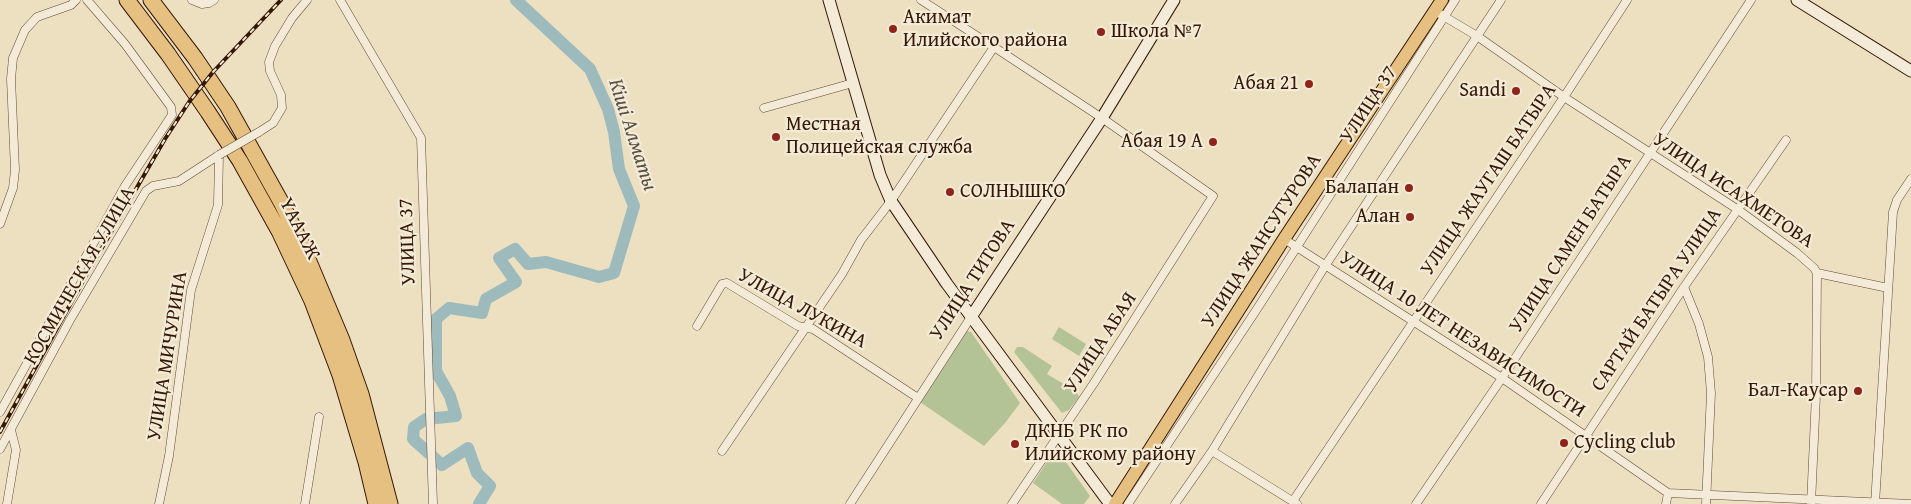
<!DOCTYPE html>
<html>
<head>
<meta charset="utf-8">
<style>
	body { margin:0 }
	canvas { display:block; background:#ede0c1 }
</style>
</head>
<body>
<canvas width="1911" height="504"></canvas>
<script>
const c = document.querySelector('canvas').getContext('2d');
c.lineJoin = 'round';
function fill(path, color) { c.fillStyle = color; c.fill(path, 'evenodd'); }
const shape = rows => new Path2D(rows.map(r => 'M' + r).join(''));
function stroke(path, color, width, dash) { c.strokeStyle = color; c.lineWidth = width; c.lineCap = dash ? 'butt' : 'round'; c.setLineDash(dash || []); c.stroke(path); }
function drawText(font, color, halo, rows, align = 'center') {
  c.font = font + ' "Gentium Book Plus",serif'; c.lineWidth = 4.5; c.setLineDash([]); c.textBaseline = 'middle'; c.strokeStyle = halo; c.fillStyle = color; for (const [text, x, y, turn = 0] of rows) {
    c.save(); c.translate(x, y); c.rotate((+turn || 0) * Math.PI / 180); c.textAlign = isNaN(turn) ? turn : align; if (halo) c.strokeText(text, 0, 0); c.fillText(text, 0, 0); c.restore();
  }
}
const green = shape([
	[1059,327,1086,344,1079,356,1052,339],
	[966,331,971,332,1020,403,1005,423,984,446,920,402],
	[1017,347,1023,347,1052,366,1047,374,1077,392,1079,397,1069,410,1062,413,1014,352],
	[1086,348,1100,357,1091,371,1077,363],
	[1056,448,1090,496,1084,504,1062,504,1033,483]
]);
const river = shape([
	[479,504,490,486,477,473,468,448,442,465,413,439,414,427,426,419,456,416,450,396,436,371,436,319,449,308,482,313,486,299,516,282,499,258,515,249,528,264,546,262,599,277,614,273,634,206,619,169,614,132,608,109,590,69,516,0]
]);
const street = shape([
	[192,0,202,4,209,3,214,0],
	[340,0,421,138,433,504],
	[921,0,994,47],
	[1435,11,1477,36,1564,97,1737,209,1797,253,1814,268,1817,273,1816,395,1811,504],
	[764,108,853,83],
	[259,132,273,123,282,108,281,95,270,71,269,62,275,46,292,18,307,0],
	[0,224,13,188,15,170,11,79,13,58,25,30,37,17,71,5,76,0],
	[1284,239,1502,378,1668,493,1911,504],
	[1817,273,1888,288],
	[1684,287,1699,324,1708,357,1711,393,1706,504],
	[697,326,722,284,727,283,798,326,813,329,918,398],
	[0,412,125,186,172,115,171,107,125,44,87,0],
	[0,449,70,320,146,191,153,186,179,181,219,155],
	[722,451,842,274,861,240,891,201,994,47,1102,118,1213,196,1094,383,1012,504],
	[1212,451,1297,504],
	[1293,501,1564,97,1627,0],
	[7,504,16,450,11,430],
	[159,504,169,456,191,290,218,205,219,155],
	[305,504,319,417],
	[850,504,971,317],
	[1128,504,1257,309,1455,0],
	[1175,504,1212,451,1325,266,1501,0],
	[1416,504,1502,378,1751,0],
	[1541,504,1684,287,1786,140],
	[1666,504,1668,493],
	[1875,504,1893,212,1897,200,1911,179]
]);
const secondary = shape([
	[829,0,880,175,891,201,947,284,1110,504],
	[1797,0,1911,71],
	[971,317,1102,118,1174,0]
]);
const primary = shape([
	[1115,504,1284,239,1442,0]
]);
const highway = shape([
	[127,0,168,54,208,112,240,161,279,231,312,301,340,375,366,462,376,504],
	[151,0,195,58,228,107,281,202,302,245,342,340,361,394,390,504]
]);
const rail = shape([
	[0,432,88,272,165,139,189,102,213,72,281,0]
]);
const streetBridge = shape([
	[219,155,259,132]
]);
const markers = [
	[893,29,5,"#8f2418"],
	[1101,32,5,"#8f2418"],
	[1309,84,5,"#8f2418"],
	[1516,91,5,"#8f2418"],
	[776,137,5,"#8f2418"],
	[1213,142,5,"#8f2418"],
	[1409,188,5,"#8f2418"],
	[950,192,5,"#8f2418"],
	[1410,217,5,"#8f2418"],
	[1858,391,5,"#8f2418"],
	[1564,443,5,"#8f2418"],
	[1015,444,5,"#8f2418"]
];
const poiNames = [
	["Акимат",903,18],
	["Илийского района",903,41],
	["Школа №7",1111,32],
	["Абая 21",1299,84,"right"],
	["Sandi",1506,91,"right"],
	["Местная",786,125],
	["Полицейская служба",786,148],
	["Абая 19 А",1203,142,"right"],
	["Балапан",1399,188,"right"],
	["СОЛНЫШКО",960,192],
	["Алан",1400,217,"right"],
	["Бал-Каусар",1848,391,"right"],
	["ДКНБ РК по",1025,432],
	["Илийскому району",1025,455],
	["Cycling club",1574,443]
];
const streetNames = [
	["УЛИЦА 37",1369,105,-57],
	["УЛИЦА ЖАУГАШ БАТЫРА",1489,180,-56],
	["УЛИЦА ИСАХМЕТОВА",1733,191,34],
	["ҮАААЖ",299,229,63],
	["УЛИЦА ЖАНСУГУРОВА",1262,241,-57],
	["УЛИЦА 37",408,242,-92],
	["УЛИЦА САМЕН БАТЫРА",1571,244,-57],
	["КОСМИЧЕСКАЯ УЛИЦА",80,276,-60],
	["УЛИЦА ТИТОВА",973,280,-57],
	["САРТАЙ БАТЫРА УЛИЦА",1657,300,-56],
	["УЛИЦА ЛУКИНА",802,309,29],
	["УЛИЦА 10 ЛЕТ НЕЗАВИСИМОСТИ",1462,335,33],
	["УЛИЦА АБАЯ",1101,343,-57],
	["УЛИЦА МИЧУРИНА",168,356,-81]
];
const waterNames = [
	["Кіші Алматы",632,135,72]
];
fill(green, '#b4c396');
stroke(river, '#9dbbbc', 12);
stroke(street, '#634934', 9);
stroke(secondary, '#351705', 13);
stroke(primary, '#351705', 14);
stroke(highway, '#351705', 17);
stroke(street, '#f3ebd7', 8);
stroke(secondary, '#f3ebd7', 11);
stroke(primary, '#e6c080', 12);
stroke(highway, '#e6c080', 15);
stroke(rail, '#351705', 4);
stroke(rail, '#f3ebd7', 2, [5.5]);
stroke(streetBridge, '#634934', 9, []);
stroke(streetBridge, '#f3ebd7', 8);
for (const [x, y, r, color] of markers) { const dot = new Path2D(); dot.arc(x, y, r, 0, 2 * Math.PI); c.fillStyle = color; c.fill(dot); stroke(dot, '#f3ebd7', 2); }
drawText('20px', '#351705', '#f3ebd7', poiNames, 'left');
drawText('20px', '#351705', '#f3ebd7', streetNames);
drawText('italic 21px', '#595045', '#f3ebd7', waterNames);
</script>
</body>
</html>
